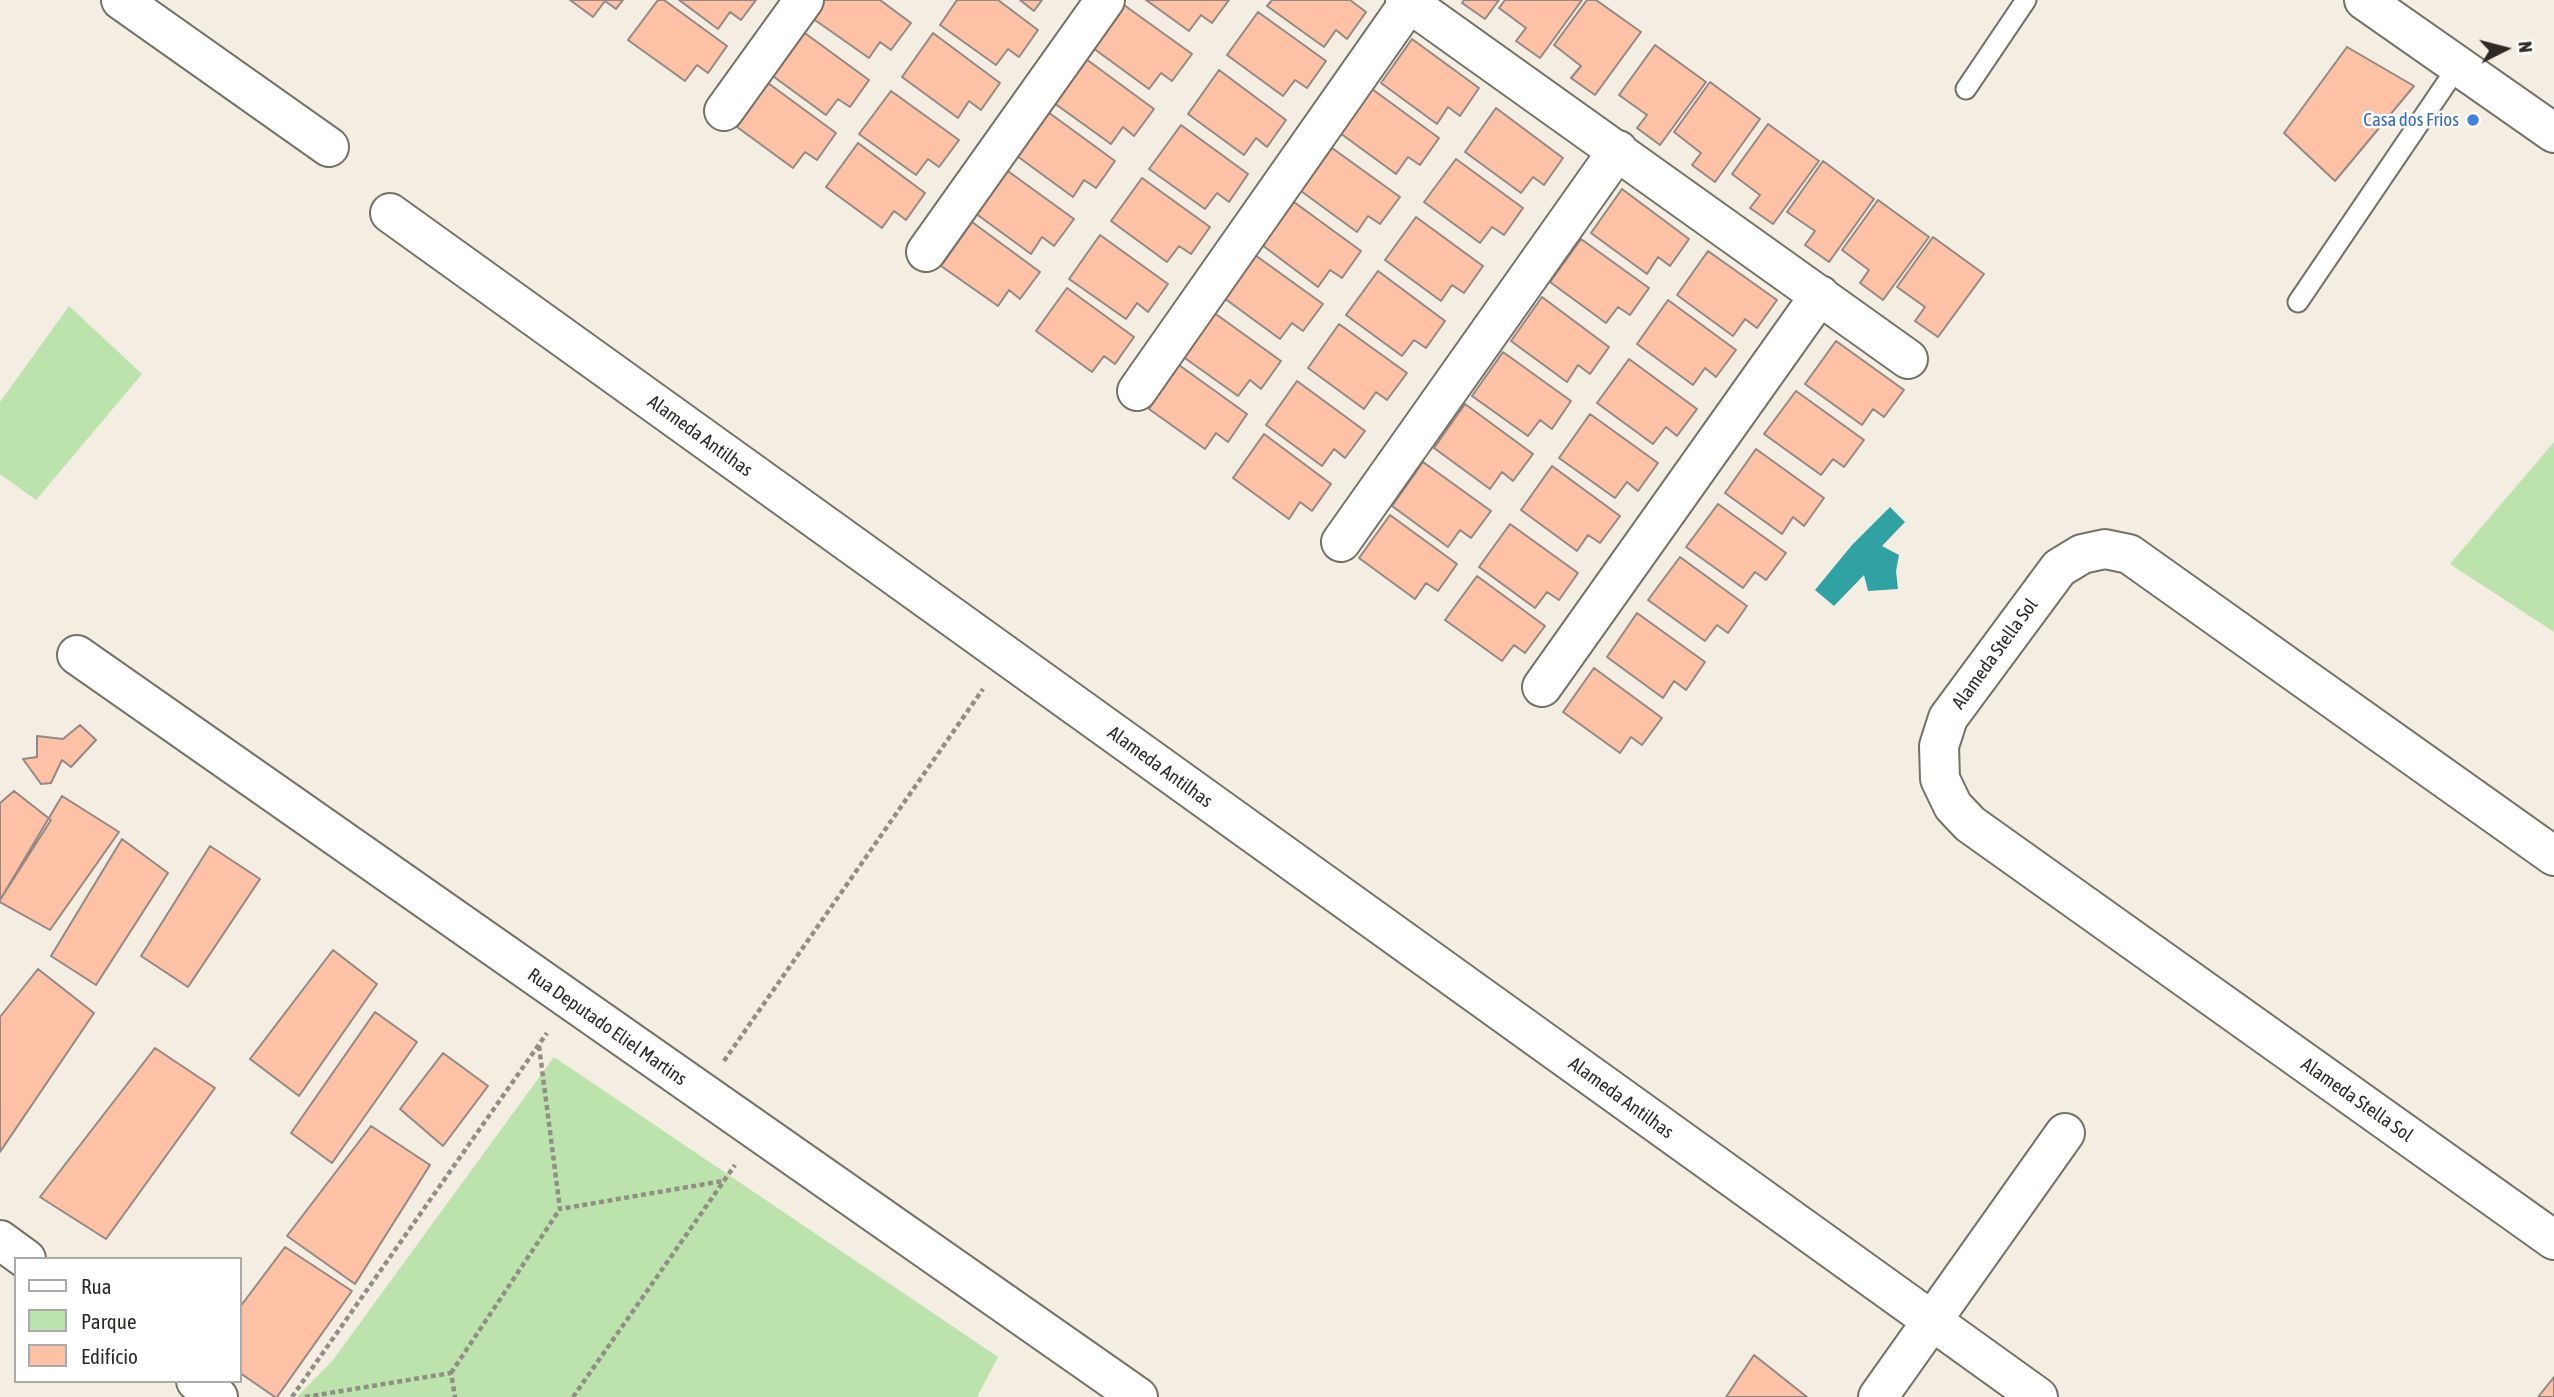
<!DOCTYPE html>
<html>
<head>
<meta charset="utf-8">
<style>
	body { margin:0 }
	#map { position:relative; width:2554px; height:1397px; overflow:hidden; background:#f3ede2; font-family:"Asap Condensed",sans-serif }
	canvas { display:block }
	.legend { position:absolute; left:14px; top:1257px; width:228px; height:126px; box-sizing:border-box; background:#fff; border:2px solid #abaaa8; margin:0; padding:9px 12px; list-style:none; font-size:21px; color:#2d2a26 }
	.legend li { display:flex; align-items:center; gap:14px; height:35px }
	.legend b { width:35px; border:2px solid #abaaa8 }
	.north { position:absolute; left:2470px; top:14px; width:70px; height:70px; -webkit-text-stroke:5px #fff; paint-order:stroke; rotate:84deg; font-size:19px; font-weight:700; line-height:28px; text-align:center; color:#2d2a26 }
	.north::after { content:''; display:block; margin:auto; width:24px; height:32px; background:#2d2a26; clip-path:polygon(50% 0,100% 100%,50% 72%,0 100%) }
</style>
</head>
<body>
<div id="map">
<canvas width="2554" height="1397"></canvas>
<ul class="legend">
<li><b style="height:9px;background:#fff"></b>Rua</li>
<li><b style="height:19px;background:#bce3ac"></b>Parque</li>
<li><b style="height:19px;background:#fdc1a6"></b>Edifício</li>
</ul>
<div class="north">N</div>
</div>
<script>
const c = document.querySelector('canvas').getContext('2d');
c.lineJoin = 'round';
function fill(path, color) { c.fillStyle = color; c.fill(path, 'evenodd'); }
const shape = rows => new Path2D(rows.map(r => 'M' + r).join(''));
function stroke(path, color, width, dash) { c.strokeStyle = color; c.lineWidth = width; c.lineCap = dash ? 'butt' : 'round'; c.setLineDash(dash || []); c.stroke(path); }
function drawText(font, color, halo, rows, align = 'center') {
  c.font = font + ' "Asap Condensed",sans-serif'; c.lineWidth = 5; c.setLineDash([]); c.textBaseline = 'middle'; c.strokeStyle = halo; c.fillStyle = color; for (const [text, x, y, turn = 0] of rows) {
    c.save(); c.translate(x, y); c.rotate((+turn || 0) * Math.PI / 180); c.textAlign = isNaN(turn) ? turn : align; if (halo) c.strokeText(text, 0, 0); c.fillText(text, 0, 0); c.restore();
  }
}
const green = shape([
	[69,306,142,374,36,500,0,474,0,402],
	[2554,442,2554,632,2450,564],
	[554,1057,998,1357,977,1397,297,1397,333,1360]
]);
const water = shape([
	[1890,507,1905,522,1882,546,1899,555,1896,571,1898,589,1868,591,1864,575,1834,606,1815,590,1852,545]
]);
const building = shape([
	[570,0,623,0,616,9,605,1,593,17,570,0],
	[658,0,664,0,727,46,708,73,697,65,685,81,628,40,658,0],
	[679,0,756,0,741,20,730,12,718,29,679,0],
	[824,0,880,0,911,23,891,50,880,42,869,58,812,18,824,0],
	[957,0,998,0,1038,30,1019,57,1008,49,996,65,940,25,957,0],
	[1020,0,1042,0,1034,11,1020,0],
	[1146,0,1229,0,1212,23,1201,15,1189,31,1146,0],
	[1272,0,1350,0,1366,12,1347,39,1336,30,1324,47,1267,6,1272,0],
	[1464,0,1499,0,1485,19,1462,3,1464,0],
	[1505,0,1582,0,1540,58,1516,41,1526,28,1499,8,1505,0],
	[1587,0,1596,0,1641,32,1595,95,1571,78,1581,66,1554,45,1587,0],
	[1124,5,1192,54,1172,81,1161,73,1149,89,1093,48,1124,5],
	[1258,12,1326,61,1307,88,1295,80,1283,96,1227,55,1258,12],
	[802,31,869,80,850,107,838,99,826,115,770,74,802,31],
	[933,33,1000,83,981,110,969,101,958,118,902,77,933,33],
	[1412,39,1479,88,1460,116,1448,107,1437,124,1381,83,1412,39],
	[1655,45,1706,82,1660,145,1637,128,1647,115,1619,95,1655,45],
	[2347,47,2414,86,2335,181,2284,133,2347,47],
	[1086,59,1154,109,1134,136,1123,127,1111,144,1054,103,1086,59],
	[1219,70,1286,120,1267,147,1256,138,1244,155,1188,114,1219,70],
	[1710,82,1760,119,1715,182,1692,165,1701,153,1674,132,1710,82],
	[768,83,836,133,817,160,805,152,793,168,737,127,768,83],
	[1372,89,1439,138,1420,165,1408,157,1396,174,1340,133,1372,89],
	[891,91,959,140,939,167,928,159,916,175,859,134,891,91],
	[1496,108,1563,158,1544,185,1533,177,1521,193,1465,152,1496,108],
	[1048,112,1115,161,1096,188,1084,180,1073,197,1017,156,1048,112],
	[1768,124,1819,161,1773,224,1750,208,1760,195,1732,174,1768,124],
	[1181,125,1248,174,1229,202,1217,193,1205,209,1149,169,1181,125],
	[858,143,925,193,906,220,894,211,882,228,826,187,858,143],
	[1332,148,1400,197,1380,224,1368,216,1357,232,1301,191,1332,148],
	[1456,159,1523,208,1504,235,1492,227,1480,243,1424,202,1456,159],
	[1823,161,1874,199,1829,262,1805,245,1815,231,1787,212,1823,161],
	[1005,169,1074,219,1054,246,1042,237,1031,254,975,213,1005,169],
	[1142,178,1210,227,1191,254,1179,246,1167,262,1111,221,1142,178],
	[1622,189,1689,239,1670,266,1658,257,1647,274,1591,233,1622,189],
	[1878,200,1929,237,1883,300,1860,283,1869,270,1842,250,1878,200],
	[1294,202,1361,251,1342,278,1330,270,1318,287,1262,245,1294,202],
	[1416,217,1483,266,1464,293,1452,285,1441,301,1385,260,1416,217],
	[972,222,1040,272,1020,299,1009,290,998,306,941,266,972,222],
	[1100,235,1168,284,1148,312,1137,303,1126,319,1069,279,1100,235],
	[1933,237,1984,274,1938,337,1915,321,1925,307,1897,287,1933,237],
	[1581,239,1649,288,1630,315,1618,307,1606,323,1550,282,1581,239],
	[1708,251,1777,300,1757,328,1745,319,1733,336,1677,295,1708,251],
	[1255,255,1323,304,1303,331,1292,323,1280,339,1224,298,1255,255],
	[1378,271,1445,321,1426,348,1414,340,1402,356,1346,315,1378,271],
	[1067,288,1134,337,1115,364,1104,356,1092,372,1036,331,1067,288],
	[1542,297,1609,347,1590,374,1578,365,1567,382,1511,341,1542,297],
	[1668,300,1736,350,1716,377,1705,368,1693,385,1637,344,1668,300],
	[1213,312,1281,361,1261,389,1250,380,1238,396,1182,356,1213,312],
	[1339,324,1407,373,1387,400,1376,392,1364,409,1308,368,1339,324],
	[1836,341,1904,390,1884,417,1873,409,1862,425,1805,384,1836,341],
	[1503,352,1571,401,1552,429,1540,420,1528,436,1472,396,1503,352],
	[1629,359,1697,409,1677,436,1666,427,1653,444,1597,403,1629,359],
	[1179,365,1247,414,1228,442,1216,433,1205,449,1149,409,1179,365],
	[1297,381,1365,431,1345,458,1334,449,1322,466,1266,425,1297,381],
	[1796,391,1864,440,1844,467,1833,459,1821,475,1764,434,1796,391],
	[1465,404,1533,454,1513,481,1502,472,1490,489,1434,448,1465,404],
	[1590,414,1658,463,1638,491,1627,482,1615,498,1559,458,1590,414],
	[1264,434,1331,484,1312,511,1300,502,1289,519,1233,478,1264,434],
	[1756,449,1824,498,1804,526,1793,517,1782,534,1725,493,1756,449],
	[1423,462,1491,511,1471,538,1460,530,1448,547,1392,506,1423,462],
	[1552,466,1620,516,1600,543,1588,535,1577,551,1521,510,1552,466],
	[1718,504,1786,553,1766,580,1755,572,1743,588,1686,547,1718,504],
	[1390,515,1457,564,1438,591,1426,583,1415,599,1359,558,1390,515],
	[1510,524,1578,573,1559,600,1547,592,1535,608,1479,567,1510,524],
	[1680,557,1747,606,1728,633,1717,625,1705,641,1648,600,1680,557],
	[1477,576,1545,626,1525,653,1514,645,1502,661,1445,620,1477,576],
	[1637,613,1705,662,1686,690,1674,681,1663,698,1607,657,1637,613],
	[1594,668,1662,718,1642,745,1631,737,1620,753,1563,712,1594,668],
	[80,725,96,740,71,767,62,760,51,783,41,784,23,759,37,757,37,736,63,739,80,725],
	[14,791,51,820,0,900,0,803,14,791],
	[62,796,119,832,50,930,0,902,0,900,62,796],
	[122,839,168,873,96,985,51,956,122,839],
	[210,846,260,879,188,987,141,956,210,846],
	[333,950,377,984,299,1096,250,1059,333,950],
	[38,969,94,1013,0,1152,0,1017,38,969],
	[375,1012,417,1042,332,1163,291,1133,375,1012],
	[155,1048,215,1088,106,1239,40,1197,155,1048],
	[443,1053,488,1086,443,1146,400,1109,443,1053],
	[371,1126,430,1165,355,1284,287,1236,371,1126],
	[285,1247,352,1291,277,1397,275,1397,240,1373,240,1307,285,1247],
	[1754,1355,1807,1397,1726,1397,1754,1355],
	[2554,1377,2554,1397,2538,1397,2554,1377]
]);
const path = shape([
	[539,1046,560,1209,723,1181],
	[724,1061,983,689],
	[451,1373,560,1209],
	[292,1397,547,1033],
	[305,1397,451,1373,455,1397],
	[573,1397,735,1165]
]);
const service = shape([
	[1966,89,2026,0],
	[2298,302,2458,66]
]);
const minor = shape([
	[121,0,329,147],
	[1405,0,1908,359],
	[2364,0,2554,133],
	[724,111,804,0],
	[390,213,2038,1397],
	[926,252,1105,0],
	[1137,391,1409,3],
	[1341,542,1618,150],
	[77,655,1138,1397],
	[1542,687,1820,295],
	[2554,856,2129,554,2105,549,2082,554,2059,568,1948,718,1939,746,1940,779,1953,806,1970,824,2554,1240],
	[0,1240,26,1259],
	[196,1381,218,1397],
	[1878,1397,2065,1133]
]);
const markers = [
	[2473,120,7,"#3f7fe0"]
];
const shopNames = [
	["Casa dos Frios",2459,120]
];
const streetNames = [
	["Alameda Antilhas",700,436,36],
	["Alameda Stella Sol",1995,654,-54],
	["Alameda Antilhas",1160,767,36],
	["Rua Deputado Eliel Martins",607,1027,35],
	["Alameda Antilhas",1621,1098,36],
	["Alameda Stella Sol",2357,1100,35]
];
fill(green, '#bce3ac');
fill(water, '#30a2a4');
fill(building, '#fdc1a6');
stroke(building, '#938883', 2);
stroke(service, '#767167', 23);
stroke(minor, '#767167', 42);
stroke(path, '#928e86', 4.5, [5, 3.5]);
stroke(service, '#fff', 19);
stroke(minor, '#fff', 38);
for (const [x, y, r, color] of markers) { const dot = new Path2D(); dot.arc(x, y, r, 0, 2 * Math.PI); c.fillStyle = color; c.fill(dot); stroke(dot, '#fff', 2.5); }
drawText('19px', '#366cbe', '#fff', shopNames, 'right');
drawText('19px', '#2d2a26', '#fff', streetNames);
</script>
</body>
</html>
